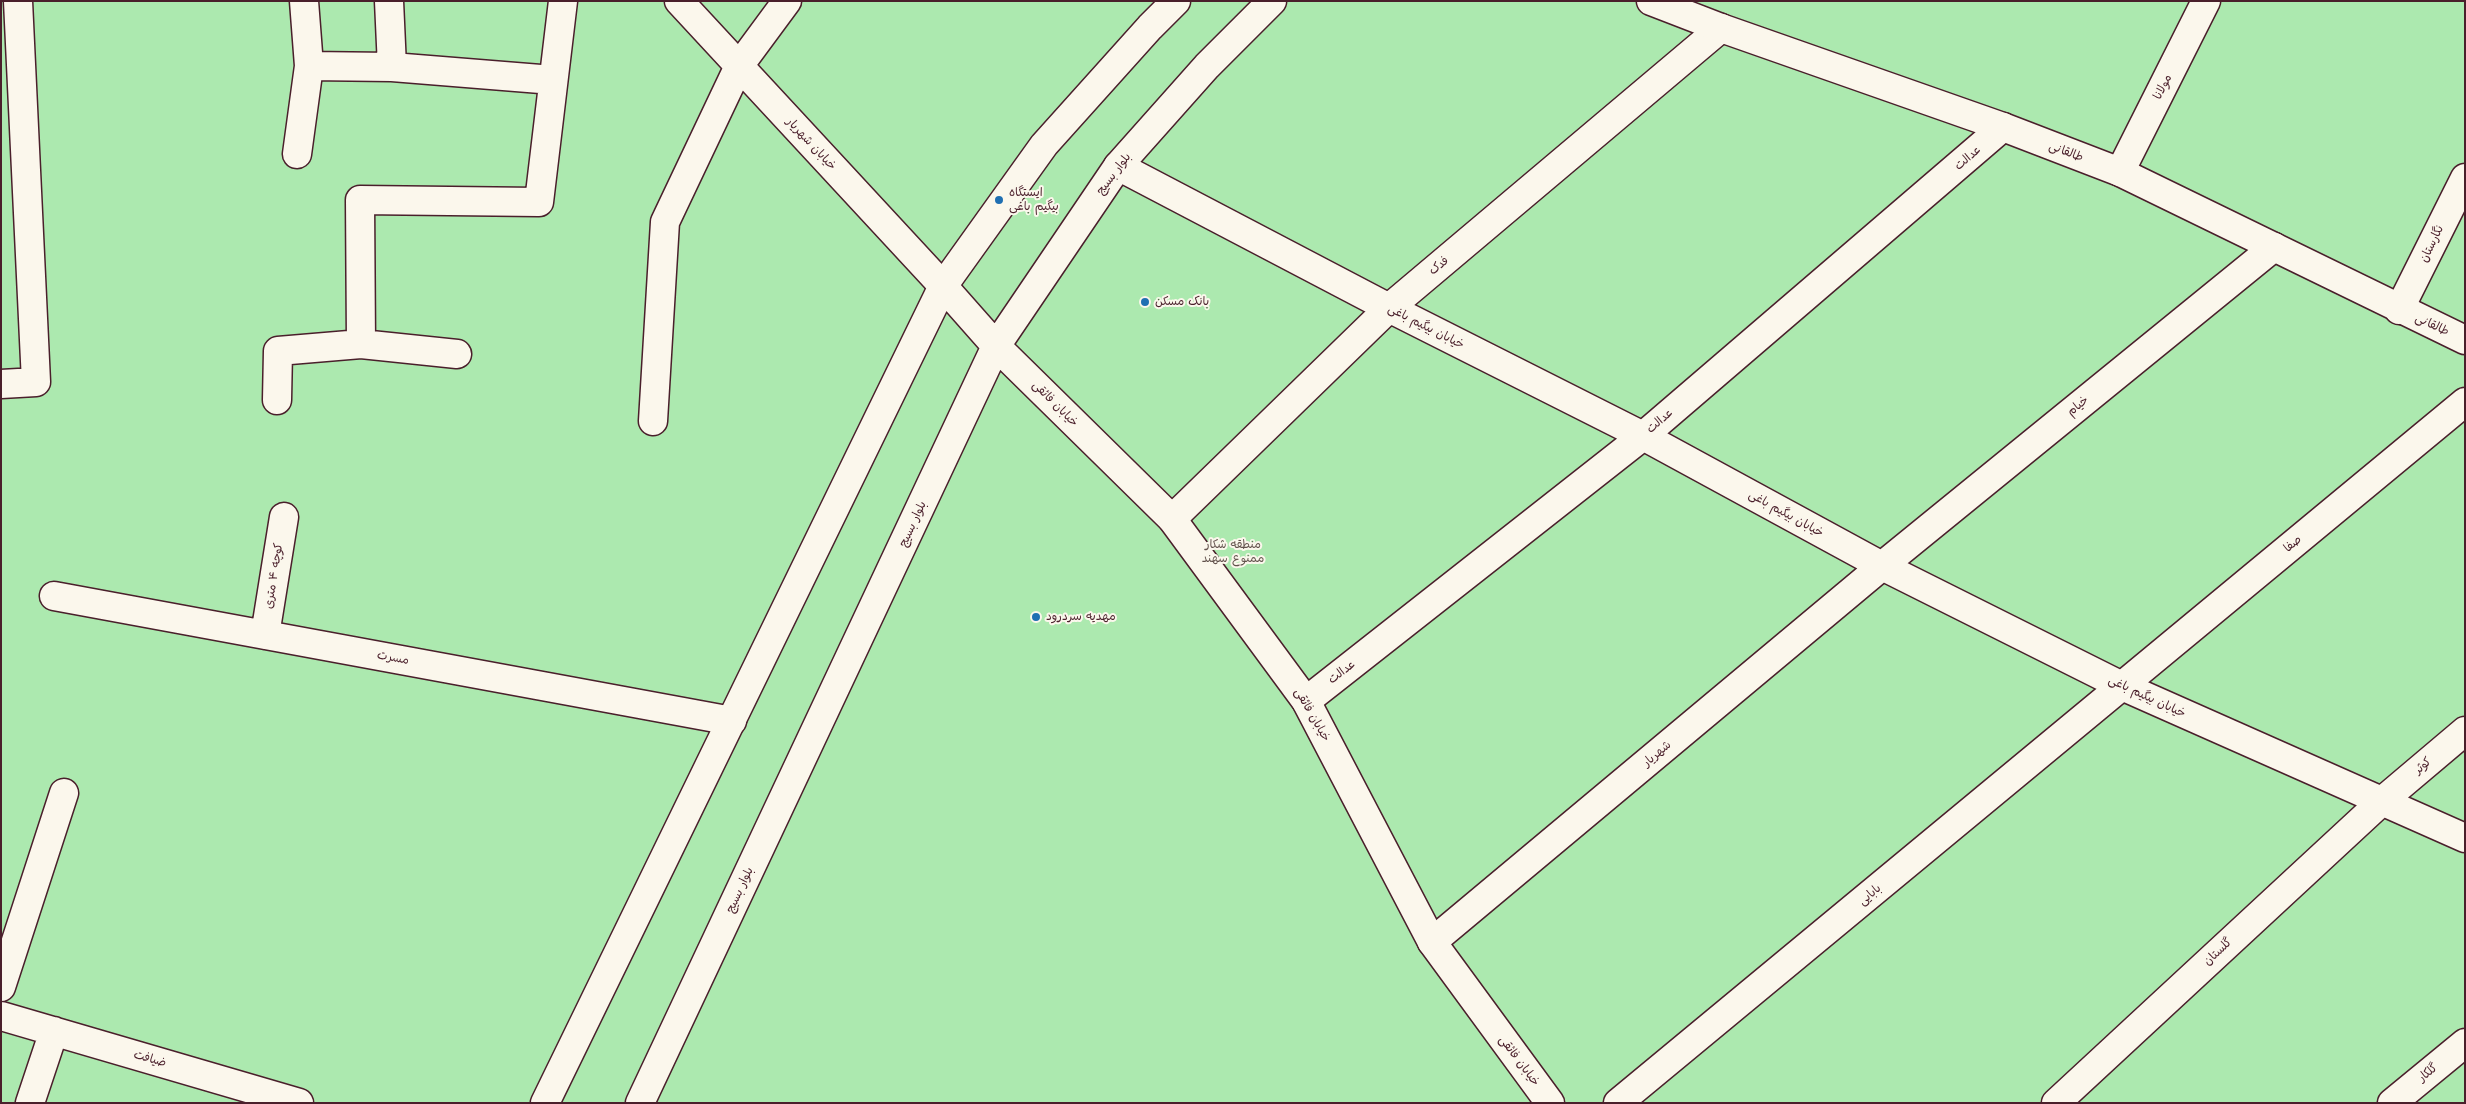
<!DOCTYPE html>
<html>
<head>
<meta charset="utf-8">
<style>
  body { margin:0 }
  #map { position:relative; width:2466px; height:1104px; overflow:hidden; background:#faebd8; font-family:"Shantell Sans",sans-serif }
  canvas { display:block }
  .frame { position:absolute; inset:0; border:2px solid #4a1f2b; pointer-events:none }
</style>
</head>
<body>
<div id="map">
<canvas width="2466" height="1104"></canvas>
<div class="frame"></div>
</div>
<script>
const g = document.querySelector('canvas').getContext('2d');
g.lineJoin = 'round';
function fill(path, color) { g.fillStyle = color; g.fill(path, 'evenodd'); }
const poly = rows => new Path2D(rows.map(r => 'M' + r).join(''));
function trace(path, color, width, dash) { g.strokeStyle = color; g.lineWidth = width; g.lineCap = dash ? 'butt' : 'round'; g.setLineDash(dash || []); g.stroke(path); }
function write(font, color, halo, rows, align = 'center') {
  g.font = font + ' "Shantell Sans","Playpen Sans Arabic",sans-serif'; g.lineWidth = 4; g.setLineDash([]); g.textBaseline = 'middle'; g.strokeStyle = halo; g.fillStyle = color; for (const [text, x, y, turn = 0] of rows) {
    g.save(); g.translate(x, y); g.rotate((+turn || 0) * Math.PI / 180); g.textAlign = isNaN(turn) ? turn : align; if (halo) g.strokeText(text, 0, 0); g.fillText(text, 0, 0); g.restore();
  }
}
fill(poly([
  [1,1,2465,1,2465,1103,1,1103]
]), '#ace9af');
const minor = poly([
  [304,1,309,66,392,67],
  [389,1,392,67,553,80],
  [679,1,943,286],
  [297,154,309,66],
  [1118,166,1389,308,1643,436,1882,566,2122,686,2465,838],
  [2120,172,2206,1],
  [2399,310,2465,178],
  [361,344,360,200,539,202,563,1],
  [1,384,36,382,18,1],
  [277,400,278,351,361,344,457,354],
  [653,421,665,222,739,66,787,1],
  [1172,519,1389,308,1721,28],
  [54,596,732,721],
  [265,635,284,517],
  [1306,701,1643,436,2003,127],
  [1432,942,1882,566,2274,247],
  [1,987,64,793],
  [1,1016,299,1103],
  [30,1103,54,1031],
  [1618,1103,2465,402],
  [2056,1103,2381,802,2465,731],
  [2392,1103,2465,1043]
]);
const major = poly([
  [1651,1,1721,28,2003,127,2120,172,2465,340],
  [943,286,996,346,1172,519,1306,701,1432,942,1550,1103],
  [545,1103,943,286,1044,145,1150,27,1176,1],
  [640,1103,996,346,1118,166,1207,66,1272,1]
]);
trace(minor, '#4a1f2b', 31);
trace(major, '#4a1f2b', 31);
trace(minor, '#fbf7ec', 28);
trace(major, '#fbf7ec', 28);
for (const [x, y, r, color] of [
  [999,200,5,"#1f6fb2"],
  [1145,302,5,"#1f6fb2"],
  [1036,617,5,"#1f6fb2"]
]) { const dot = new Path2D(); dot.arc(x, y, r, 0, 2 * Math.PI); g.fillStyle = color; g.fill(dot); trace(dot, '#fbf7ec', 2); }
write('12px', '#4a1f2b', '#fbf7ec', [
  ["مولانا",2163,87,-63],
  ["خیابان شهریار",811,144,47],
  ["طالقانی",2066,152,21],
  ["عدالت",1968,158,-41],
  ["بلوار بسیج",1114,174,-53],
  ["نگارستان",2432,244,-64],
  ["فدک",1439,266,-40],
  ["طالقانی",2432,325,25],
  ["خیابان بیگیم باغی",1426,327,27],
  ["خیابان فائقی",1055,404,45],
  ["خیام",2078,406,-39],
  ["عدالت",1660,421,-41],
  ["خیابان بیگیم باغی",1786,514,29],
  ["بلوار بسیج",913,524,-65],
  ["صفا",2293,544,-40],
  ["کوچه ۴ متری",274,576,-81],
  ["مسرت",393,658,10],
  ["عدالت",1342,672,-38],
  ["خیابان بیگیم باغی",2147,697,25],
  ["خیابان فائقی",1312,715,60],
  ["شهریار",1657,754,-40],
  ["کوثر",2423,766,-40],
  ["بلوار بسیج",740,890,-65],
  ["بابایی",1870,895,-40],
  ["گلستان",2218,952,-43],
  ["ضیافت",150,1059,16],
  ["خیابان فائقی",1519,1061,53],
  ["گلکار",2428,1073,-39]
]);
write('12px', '#4a1f2b', '#fbf7ec', [
  ["ایستگاه",1009,193],
  ["بیگیم باغی",1009,207],
  ["بانک مسکن",1155,302],
  ["مهدیه سردرود",1046,617]
], 'left');
write('12px', '#62524c', '#fbf7ec', [
  ["منطقه شکار",1233,545],
  ["ممنوع سهند",1233,559]
]);
</script>
</body>
</html>
